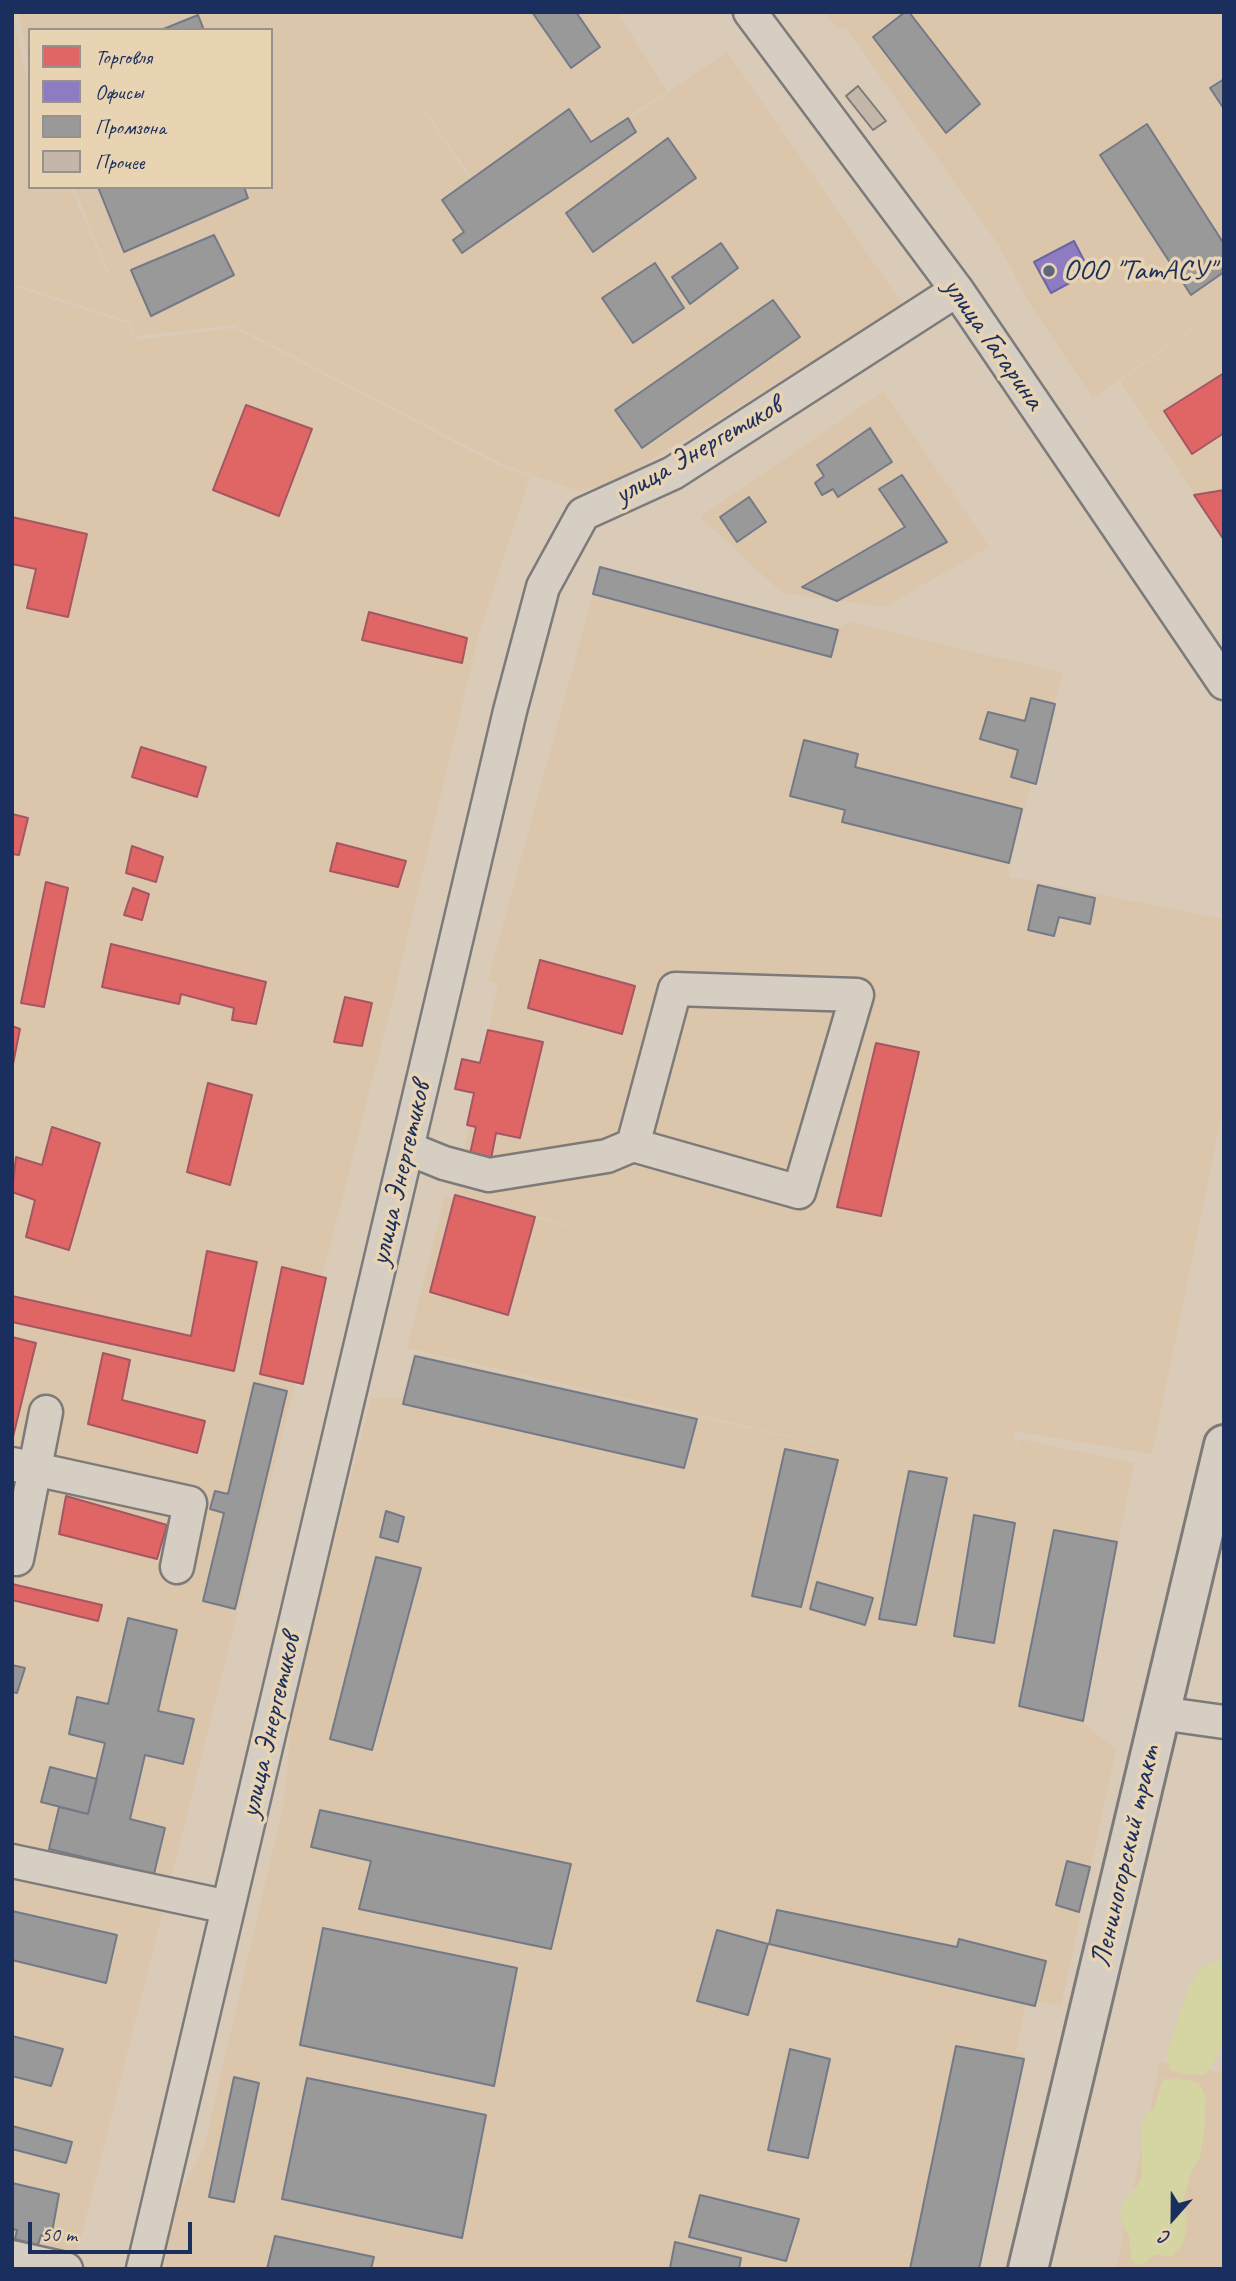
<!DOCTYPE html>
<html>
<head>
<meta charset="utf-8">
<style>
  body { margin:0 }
  #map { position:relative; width:1236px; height:2281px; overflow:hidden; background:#d9cbb8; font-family:Caveat,sans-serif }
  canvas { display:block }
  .frame { position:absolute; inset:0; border:14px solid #1b2f5e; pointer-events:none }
  .legend { position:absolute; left:28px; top:28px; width:245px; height:161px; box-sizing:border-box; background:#e8d4b2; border:2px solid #969290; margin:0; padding:9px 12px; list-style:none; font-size:21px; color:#1b2f5e }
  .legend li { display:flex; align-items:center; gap:14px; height:35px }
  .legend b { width:35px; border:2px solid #969290 }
  .north { position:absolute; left:1138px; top:2183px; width:70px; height:70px; -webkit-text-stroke:5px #e8d4b2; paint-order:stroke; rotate:201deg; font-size:19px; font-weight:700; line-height:28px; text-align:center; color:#1b2f5e }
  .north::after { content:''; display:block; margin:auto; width:24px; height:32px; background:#1b2f5e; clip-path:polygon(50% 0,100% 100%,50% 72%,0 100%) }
  .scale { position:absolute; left:28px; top:2222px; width:164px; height:32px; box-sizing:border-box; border:4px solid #1b2f5e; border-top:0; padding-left:9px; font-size:21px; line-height:24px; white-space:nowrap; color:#1b2f5e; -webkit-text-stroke:5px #e8d4b2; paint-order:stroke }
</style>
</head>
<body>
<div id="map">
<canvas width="1236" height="2281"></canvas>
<div class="frame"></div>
<ul class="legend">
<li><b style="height:19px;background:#e06666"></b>Торговля</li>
<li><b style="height:19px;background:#8e7cc3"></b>Офисы</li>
<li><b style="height:19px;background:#999"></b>Промзона</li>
<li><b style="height:19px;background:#c4b6a9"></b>Прочее</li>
</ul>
<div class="north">С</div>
<div class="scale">50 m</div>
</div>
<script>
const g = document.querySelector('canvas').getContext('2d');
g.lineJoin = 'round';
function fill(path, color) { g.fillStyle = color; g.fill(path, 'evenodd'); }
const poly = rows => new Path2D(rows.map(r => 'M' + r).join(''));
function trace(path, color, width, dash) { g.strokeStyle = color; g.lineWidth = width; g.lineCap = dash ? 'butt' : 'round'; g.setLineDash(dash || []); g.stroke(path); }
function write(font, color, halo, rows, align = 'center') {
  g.font = font + ' Caveat,sans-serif'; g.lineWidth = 7; g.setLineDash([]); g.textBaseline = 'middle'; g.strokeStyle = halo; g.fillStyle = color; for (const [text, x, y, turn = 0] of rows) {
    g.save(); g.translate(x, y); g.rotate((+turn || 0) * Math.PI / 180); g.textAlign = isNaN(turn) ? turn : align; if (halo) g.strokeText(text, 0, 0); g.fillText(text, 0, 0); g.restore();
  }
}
fill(poly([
  [12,12,30,93,30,187,70,187,126,316,74,187,271,187,271,30,30,30,30,72,19,12,617,12,667,91,591,141,569,109,472,178,400,74,491,212,452,240,461,253,637,133,629,119,727,52,904,306,628,474,607,485,578,491,502,464,235,326,306,272,234,325,135,336,129,321,12,283],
  [825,12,1224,12,1224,306,1093,398,1030,304,999,246,847,29,836,28],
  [12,286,128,324,136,340,235,328,500,466,530,476,478,638,392,1002,238,1609,185,1595,238,1611,73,2269,12,2269],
  [1224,307,1224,539,1120,381],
  [884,391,989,547,884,607,782,593,700,517],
  [600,568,837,629,849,622,1063,673,1008,864,1010,877,1224,919,1224,1104,1152,1454,1014,1431,1013,1438,1018,1439,1013,1466,1019,1439,1134,1463,1083,1722,1116,1750,1061,2006,1037,2001,1026,2004,1016,2051,1026,2054,973,2269,164,2269,176,2200,204,2147,284,1802,293,1704,371,1398,402,1398,414,1353,959,1475,407,1348,445,1196,617,1238,455,1195,498,983,488,980],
  [1160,2062,1224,2073,1224,2269,1116,2269]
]), '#dcc6ab');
fill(poly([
  [1218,1960,1224,1962,1224,2036,1220,2051,1206,2074,1189,2075,1171,2070,1166,2058,1188,1989,1201,1968],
  [1163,2079,1189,2080,1200,2084,1206,2098,1204,2135,1200,2157,1191,2173,1184,2197,1187,2227,1182,2245,1171,2257,1156,2254,1142,2265,1135,2263,1131,2257,1129,2237,1120,2216,1124,2200,1137,2186,1142,2174,1142,2123,1148,2111,1154,2109]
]), '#d4d5a2');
const shops = poly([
  [1224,373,1224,433,1192,454,1164,411,1224,373],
  [246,405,312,429,279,516,213,490,246,405],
  [1224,490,1224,540,1194,495,1224,490],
  [12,517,87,534,68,617,27,608,36,569,12,564,12,517],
  [369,612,467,638,462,663,362,640,369,612],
  [141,747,206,767,197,797,132,777,141,747],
  [12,814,28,818,19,855,12,854,12,814],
  [337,843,406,861,398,887,330,871,337,843],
  [132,846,163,857,156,882,126,873,132,846],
  [46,882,68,888,44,1007,21,1003,46,882],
  [133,888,149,894,142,920,124,915,133,888],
  [111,944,266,982,256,1024,232,1020,234,1008,181,994,179,1004,102,987,111,944],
  [540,960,635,986,622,1034,528,1008,540,960],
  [345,997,372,1003,362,1046,334,1042,345,997],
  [12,1026,20,1029,12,1069,12,1026],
  [488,1030,543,1042,520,1138,496,1133,491,1159,470,1154,476,1127,467,1125,474,1093,455,1089,462,1059,480,1063,488,1030],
  [876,1043,919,1052,881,1216,837,1207,876,1043],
  [208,1083,252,1095,230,1185,187,1172,208,1083],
  [52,1127,100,1143,69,1250,26,1237,35,1200,12,1192,16,1157,42,1165,52,1127],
  [455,1195,535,1217,508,1315,430,1292,455,1195],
  [207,1251,257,1262,234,1371,12,1322,12,1296,191,1336,207,1251],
  [282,1267,326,1278,303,1384,260,1374,282,1267],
  [12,1337,36,1343,12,1441,12,1337],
  [103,1353,130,1360,122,1400,205,1421,197,1453,88,1424,103,1353],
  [66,1496,167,1525,157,1559,59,1534,66,1496],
  [12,1584,102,1605,98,1621,12,1600,12,1584]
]);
fill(shops, '#e06666');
trace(shops, '#a55664', 2);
const offices = poly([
  [1074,241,1090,272,1051,293,1034,262,1074,241]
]);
fill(offices, '#8e7cc3');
trace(offices, '#6c65a5', 2);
const industry = poly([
  [532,12,576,12,600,47,571,68,532,12],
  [905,12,909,12,980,104,946,133,873,37,905,12],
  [198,15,204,30,161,30,198,15],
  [1224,79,1224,109,1210,88,1224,79],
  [569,109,591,142,628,118,636,132,462,253,453,240,464,232,442,200,569,109],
  [1147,124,1224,244,1224,272,1191,295,1100,155,1147,124],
  [668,138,696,178,593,252,566,213,668,138],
  [98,187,244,187,248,198,124,252,98,187],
  [214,235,234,275,151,316,131,270,214,235],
  [721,243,738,268,690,304,672,277,721,243],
  [655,263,684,308,633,343,602,298,655,263],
  [773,300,800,337,642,448,615,410,773,300],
  [870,428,892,462,838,497,833,489,822,495,815,483,824,476,817,465,870,428],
  [902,475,947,542,837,601,802,587,905,527,879,489,902,475],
  [749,497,766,522,737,542,720,517,749,497],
  [600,567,838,630,831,657,593,594,600,567],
  [1031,698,1055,704,1036,784,1011,777,1018,750,980,739,988,712,1025,721,1031,698],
  [804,740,858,754,855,767,1022,809,1009,863,842,822,845,810,790,796,804,740],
  [1038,885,1095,898,1090,924,1059,917,1054,936,1028,930,1038,885],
  [415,1356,697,1419,684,1468,403,1404,415,1356],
  [254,1383,287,1391,235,1609,203,1601,224,1513,210,1509,215,1491,228,1494,254,1383],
  [785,1449,838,1460,801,1607,752,1596,785,1449],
  [909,1471,947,1478,916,1625,879,1619,909,1471],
  [386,1511,404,1517,398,1542,380,1537,386,1511],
  [974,1515,1015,1523,994,1643,954,1636,974,1515],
  [1054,1530,1117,1542,1083,1721,1019,1706,1054,1530],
  [376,1557,421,1568,372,1750,330,1739,376,1557],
  [817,1582,873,1598,865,1625,810,1609,817,1582],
  [128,1618,177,1630,158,1711,194,1719,183,1764,145,1755,130,1819,165,1828,154,1874,49,1849,59,1807,88,1814,105,1743,69,1734,77,1697,108,1704,128,1618],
  [12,1665,25,1668,17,1693,12,1692,12,1665],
  [50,1767,97,1779,88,1814,41,1802,50,1767],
  [320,1810,571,1864,551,1949,359,1909,371,1861,311,1847,320,1810],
  [1067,1861,1090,1867,1079,1912,1056,1905,1067,1861],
  [777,1910,957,1947,959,1939,1046,1961,1035,2006,769,1944,777,1910],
  [12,1911,117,1935,106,1983,12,1960,12,1911],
  [323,1928,517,1968,494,2086,300,2045,323,1928],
  [717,1930,768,1944,748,2015,697,2001,717,1930],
  [12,2036,63,2049,51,2086,12,2076,12,2036],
  [956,2046,1024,2059,979,2269,910,2269,956,2046],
  [790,2049,830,2059,808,2158,768,2150,790,2049],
  [234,2077,259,2083,234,2202,209,2197,234,2077],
  [307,2078,486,2115,462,2238,282,2199,307,2078],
  [12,2126,72,2142,66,2163,12,2149,12,2126],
  [12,2183,59,2194,51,2238,41,2235,38,2245,15,2239,17,2230,12,2229,12,2183],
  [700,2195,799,2219,786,2261,689,2237,700,2195],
  [275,2236,374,2257,371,2269,267,2269,275,2236],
  [675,2242,741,2258,739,2269,670,2268,675,2242]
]);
fill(industry, '#999');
trace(industry, '#737987', 2);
const building = poly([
  [858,86,886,121,873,130,846,96,858,86]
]);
fill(building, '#c4b6a9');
trace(building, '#7d7a7a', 2);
const minor = poly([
  [750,12,957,290,1224,683],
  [407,1148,444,1163,489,1175,607,1156,633,1145,799,1192,857,995,675,989,633,1145],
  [12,1464,190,1503,177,1567],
  [17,1559,46,1412],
  [1160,1713,1224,1722],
  [12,1861,228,1907],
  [12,2257,66,2269],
  [143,2269,510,711,543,587,583,514,673,473,957,290]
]);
const major = poly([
  [1028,2269,1224,1445]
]);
trace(minor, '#7d7a7a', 37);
trace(major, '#7d7a7a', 44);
trace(minor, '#d6cec2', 32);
trace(major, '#d6cec2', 38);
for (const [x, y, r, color] of [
  [1049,271,7,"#5e667e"]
]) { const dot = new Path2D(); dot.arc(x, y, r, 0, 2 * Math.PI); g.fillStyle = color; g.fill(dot); trace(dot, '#e8d4b2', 2.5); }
write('30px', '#1b2f5e', '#e8d4b2', [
  ["ООО \"ТатАСУ\"",1063,271]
], 'left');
write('30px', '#1b2f5e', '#e8d4b2', [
  ["улица Гагарина",993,344,55],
  ["улица Энергетиков",698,451,-30],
  ["улица Энергетиков",401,1174,-77],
  ["улица Энергетиков",271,1726,-77],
  ["Лениногорский тракт",1126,1857,-77]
]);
</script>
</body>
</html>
